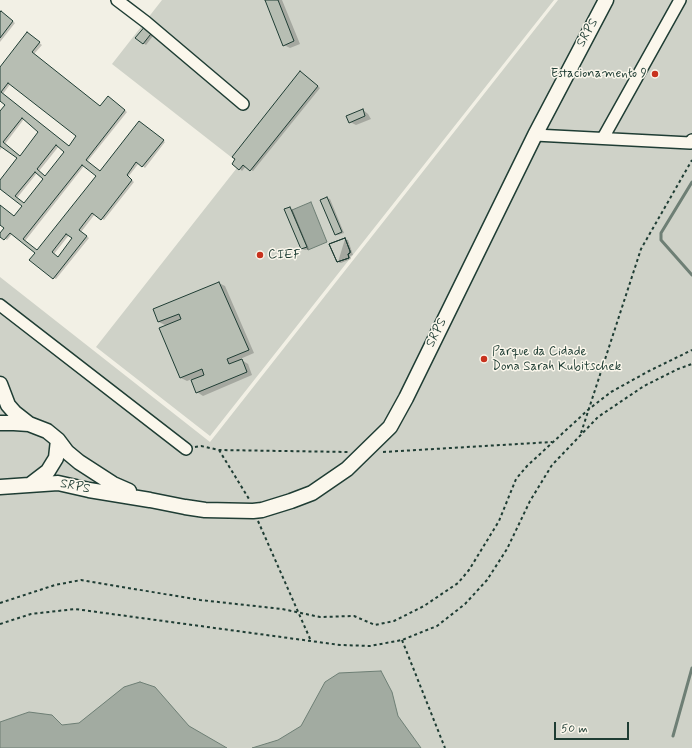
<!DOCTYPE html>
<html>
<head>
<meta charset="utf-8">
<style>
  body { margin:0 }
  #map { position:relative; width:692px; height:748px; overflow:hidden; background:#f2f0e5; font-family:Mynerve,sans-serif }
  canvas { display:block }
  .scale { position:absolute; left:554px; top:722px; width:75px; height:18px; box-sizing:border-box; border:2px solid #1f3d34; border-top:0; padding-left:5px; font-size:12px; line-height:14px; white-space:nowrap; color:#1f3d34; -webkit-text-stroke:3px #fbf7ec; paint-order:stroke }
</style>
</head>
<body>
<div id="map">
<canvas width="692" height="748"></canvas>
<div class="scale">50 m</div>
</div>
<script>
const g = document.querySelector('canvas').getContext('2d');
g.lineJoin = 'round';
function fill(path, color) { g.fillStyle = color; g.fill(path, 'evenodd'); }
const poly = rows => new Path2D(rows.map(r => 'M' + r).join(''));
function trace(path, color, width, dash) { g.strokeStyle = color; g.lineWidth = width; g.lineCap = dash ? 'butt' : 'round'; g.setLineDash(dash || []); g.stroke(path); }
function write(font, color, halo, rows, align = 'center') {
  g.font = font + ' Mynerve,sans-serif'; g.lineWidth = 3; g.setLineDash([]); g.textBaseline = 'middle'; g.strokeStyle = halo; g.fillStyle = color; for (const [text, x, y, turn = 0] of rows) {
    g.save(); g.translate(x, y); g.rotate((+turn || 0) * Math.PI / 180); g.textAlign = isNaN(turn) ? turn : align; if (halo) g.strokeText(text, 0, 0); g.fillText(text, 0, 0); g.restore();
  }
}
fill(poly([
  [162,0,554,0,210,436,96,347,240,164,112,64],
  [558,0,692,0,692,748,0,748,0,277,210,442]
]), '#cfd2c8');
const water = poly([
  [311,202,327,242,308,250,292,210,311,202],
  [381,671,392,692,398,716,421,748,252,748,278,740,301,726,325,682,339,673,381,671],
  [140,682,155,687,189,726,227,748,0,748,0,722,29,712,52,715,62,725,79,723,124,687,140,682]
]);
fill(water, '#a2aba1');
trace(water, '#6e7f75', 1);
fill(poly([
  [266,0,282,0,300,44,290,48,284,45],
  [0,14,3,14,15,23,0,42],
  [147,25,156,32,146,45,143,43],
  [30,35,42,45,34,54,101,107,111,99,127,112,87,162,100,172,142,124,165,142,145,168,139,163,128,177,134,182,104,220,95,214,81,232,89,238,56,279,54,278,36,253,12,234,7,240,0,235,5,228,0,224,0,205,14,217,23,206,0,187,0,182,19,158,3,146,0,150,0,112,6,105,0,100,0,69],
  [11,83,77,137,69,146,3,94],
  [24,119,40,131,20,157,5,144],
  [59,146,66,152,46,177,39,171],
  [84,166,97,176,38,251,25,241],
  [37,173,44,178,24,204,17,198],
  [69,235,73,238,58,258,54,254],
  [303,74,320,88,253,171,246,166,242,171,240,169,233,164],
  [363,110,368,114,371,119,356,125,350,122],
  [327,198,330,199,344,233,338,235,336,234],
  [290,208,292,209,309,249,305,250,302,249,286,209],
  [345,239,348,240,353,255,350,256,351,259,341,263,338,262],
  [219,283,225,286,254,353,240,359,248,364,252,375,203,396,197,392,192,379,187,381,181,378,167,326,159,322,154,310]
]), '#0003');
trace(poly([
  [692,182,661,233,661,240,692,275],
  [673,736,692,668]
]), '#6e7f75', 3);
const building = poly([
  [265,0,278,0,294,41,283,46,265,0],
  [1,11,13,21,0,38,0,12,1,11],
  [147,24,154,30,143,44,135,38,147,24],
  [27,32,40,42,32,52,100,106,108,96,125,110,86,160,100,171,139,121,164,140,142,167,136,162,127,175,132,180,101,220,92,213,79,230,87,236,53,279,29,260,35,253,10,233,4,240,0,237,0,233,4,228,0,225,0,205,14,216,22,206,0,189,0,180,17,158,0,146,0,111,5,105,0,101,0,67,27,32],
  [8,83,76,136,69,146,1,92,8,83],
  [22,118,38,132,20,156,3,142,22,118],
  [56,145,64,152,45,176,37,169,56,145],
  [82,165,96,176,37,250,23,239,82,165],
  [35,172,43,179,24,203,15,196,35,172],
  [66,234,72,238,58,257,52,252,66,234],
  [300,71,318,86,250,171,243,165,239,170,232,164,235,159,232,157,300,71],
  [363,109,365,116,349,123,346,116,363,109],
  [327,197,342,232,335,235,320,200,327,197],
  [290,207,307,247,301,249,284,209,290,207],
  [345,238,350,251,350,253,348,254,349,258,337,262,329,244,345,238],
  [345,238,350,251,350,253,348,254,349,258,337,262,329,244,345,238],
  [219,282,249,350,227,359,229,364,242,359,247,372,196,393,191,380,204,375,202,369,180,378,159,328,181,319,179,314,158,322,153,309,219,282]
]);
fill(building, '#b7beb3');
trace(building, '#1f3d34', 1);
const minor = poly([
  [117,0,146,22,243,104],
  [535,135,690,143,692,140],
  [603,138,680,0],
  [0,305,186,449]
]);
const major = poly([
  [0,384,8,405,15,413,29,424],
  [0,423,14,423,29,424,47,431,58,440,67,452,79,462,113,484,129,491],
  [31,484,48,471,56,458,58,440],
  [0,487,58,483,89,490,150,500,185,507,205,510,253,511,262,510,291,501,312,493,347,469,390,427,406,398,535,135,606,0]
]);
trace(minor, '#1f3d34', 14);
trace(major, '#1f3d34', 17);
trace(poly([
  [581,433,641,249,692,160],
  [195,447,201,446,219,450,348,452],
  [219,450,249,499],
  [383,452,552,442],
  [258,521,311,641],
  [0,603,55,585,81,580,200,600,282,609,320,617,354,616,375,625,394,621,424,606,458,583,469,570,499,521,516,479,527,466,589,409,611,392,649,371,692,350],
  [0,624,31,614,75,609,340,645,370,646,402,640,437,626,465,604,487,580,507,549,530,501,552,465,598,417,644,386,678,369,692,364],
  [402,640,445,748]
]), '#1f3d34', 2, [3, 3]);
trace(minor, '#fbf7ec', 11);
trace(major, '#fbf7ec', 14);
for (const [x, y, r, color] of [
  [655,74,4,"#c8321e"],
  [260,255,4,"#c8321e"],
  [484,359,4,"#c8321e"]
]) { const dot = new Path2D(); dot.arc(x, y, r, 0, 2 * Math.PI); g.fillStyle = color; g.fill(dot); trace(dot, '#fbf7ec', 1.5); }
write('13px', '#1f3d34', '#fbf7ec', [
  ["SRPS",588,33,-61],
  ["SRPS",437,333,-64],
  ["SRPS",75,487,11]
]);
write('13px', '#1f3d34', '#fbf7ec', [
  ["Estacionamento 9",647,74,"right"],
  ["CIEF",268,255],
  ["Parque da Cidade",492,352],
  ["Dona Sarah Kubitschek",492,367]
], 'left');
</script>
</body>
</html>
